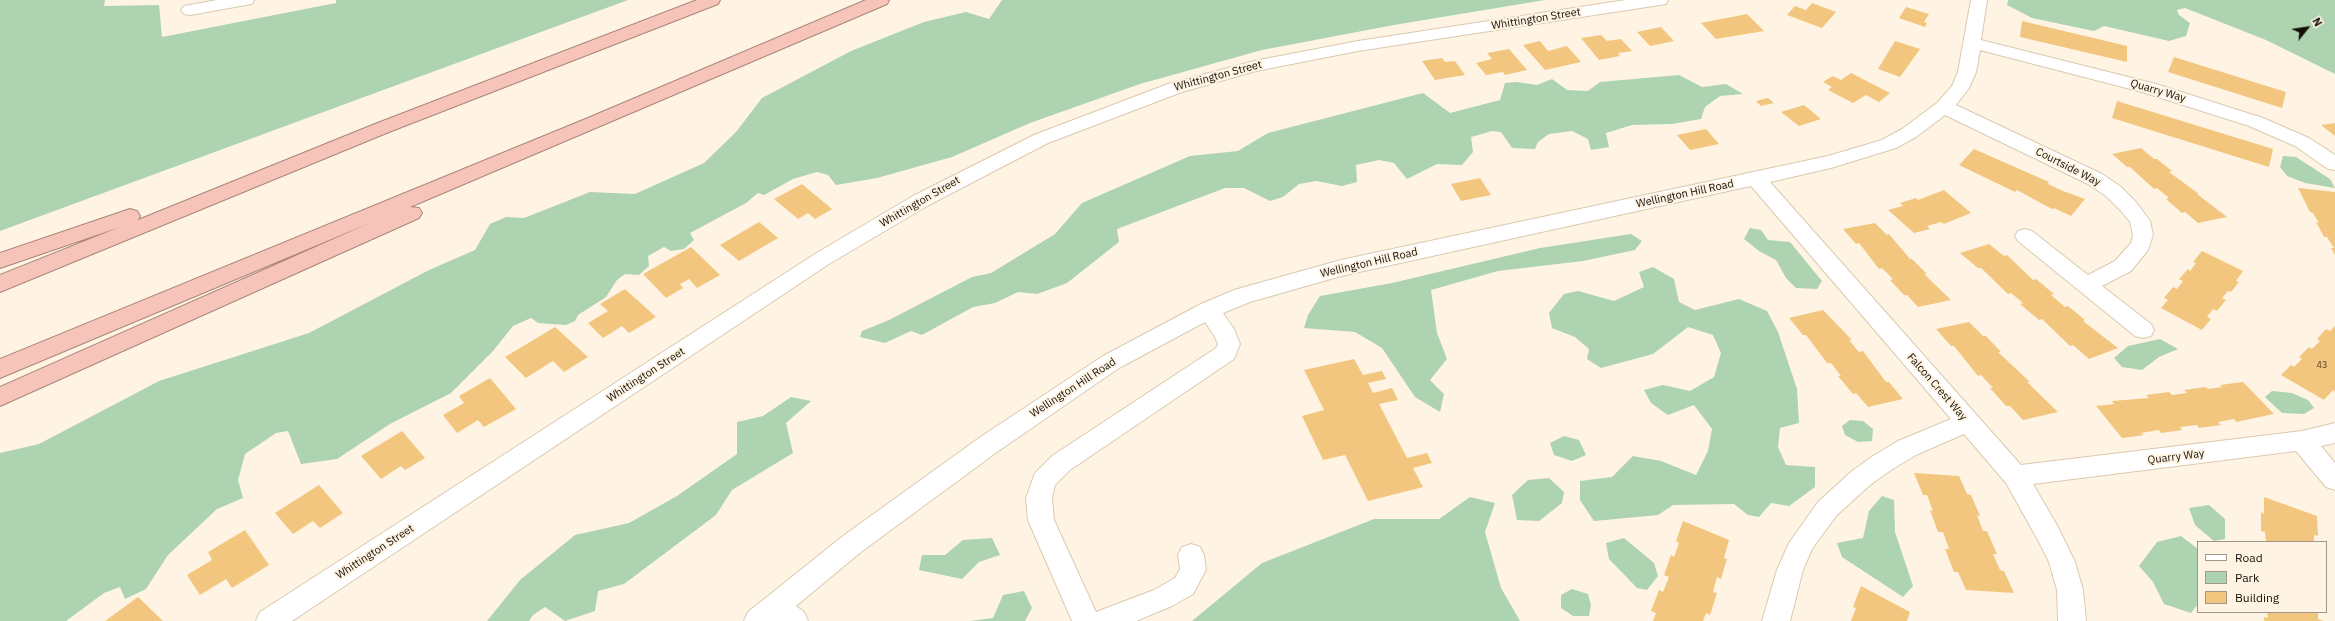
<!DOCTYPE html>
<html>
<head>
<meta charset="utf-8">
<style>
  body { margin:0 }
  #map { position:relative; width:2335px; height:621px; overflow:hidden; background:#fff4e4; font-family:"IBM Plex Sans",sans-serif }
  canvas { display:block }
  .legend { position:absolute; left:2197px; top:541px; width:130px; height:72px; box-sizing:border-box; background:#fff4e4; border:1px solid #a1988b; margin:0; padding:5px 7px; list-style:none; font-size:12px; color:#150f06 }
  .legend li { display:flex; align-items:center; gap:8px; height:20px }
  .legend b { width:20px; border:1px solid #a1988b }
  .north { position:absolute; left:2287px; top:8px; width:40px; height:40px; -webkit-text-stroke:3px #fff4e4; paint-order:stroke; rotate:60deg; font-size:11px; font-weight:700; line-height:16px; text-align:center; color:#150f06 }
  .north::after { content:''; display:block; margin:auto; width:14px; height:18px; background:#150f06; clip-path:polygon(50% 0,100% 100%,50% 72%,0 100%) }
</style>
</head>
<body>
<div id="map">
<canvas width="2335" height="621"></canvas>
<ul class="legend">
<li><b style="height:5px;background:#fff"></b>Road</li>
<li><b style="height:11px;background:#add3b0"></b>Park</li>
<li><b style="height:11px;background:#f2c67e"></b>Building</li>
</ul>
<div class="north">N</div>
</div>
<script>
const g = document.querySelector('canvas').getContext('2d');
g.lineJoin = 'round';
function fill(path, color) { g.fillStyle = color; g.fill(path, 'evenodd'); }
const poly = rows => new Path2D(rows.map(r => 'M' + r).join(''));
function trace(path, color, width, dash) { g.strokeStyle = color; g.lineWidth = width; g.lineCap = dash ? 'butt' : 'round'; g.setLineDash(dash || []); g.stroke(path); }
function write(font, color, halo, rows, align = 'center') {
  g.font = font + ' "IBM Plex Sans",sans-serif'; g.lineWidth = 4; g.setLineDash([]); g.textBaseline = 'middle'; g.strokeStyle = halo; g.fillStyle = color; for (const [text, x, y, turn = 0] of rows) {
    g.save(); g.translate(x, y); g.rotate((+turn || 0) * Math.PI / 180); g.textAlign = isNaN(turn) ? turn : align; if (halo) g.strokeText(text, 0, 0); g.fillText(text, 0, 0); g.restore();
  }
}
fill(poly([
  [0,0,105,0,104,6,159,5,162,37,336,3,336,0,628,0,0,231],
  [1002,0,1545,0,1394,25,1262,50,1140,84,1030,123,952,157,877,178,836,185,828,175,817,172,793,179,764,195,758,193,746,203,690,233,694,240,684,249,671,251,664,247,648,256,649,266,639,275,625,274,617,280,606,297,578,315,575,321,566,325,538,323,531,318,513,326,493,351,451,393,390,424,337,459,301,464,288,431,276,433,245,454,238,480,243,498,217,509,168,555,146,589,125,599,120,587,104,593,66,621,0,621,0,453,39,444,159,381,309,333,429,270,475,250,490,224,506,217,524,218,590,192,635,194,704,163,736,132,762,98,851,51,924,22,966,12,989,19],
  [2008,0,2335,0,2335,74,2266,40,2185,8,2177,10,2179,15,2190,23,2186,36,2169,41,2104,26,2094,31,2032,18,2007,5],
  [1679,75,1702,87,1726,84,1743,94,1720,96,1705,107,1701,119,1672,124,1632,125,1606,133,1609,147,1591,150,1588,139,1572,131,1549,134,1538,142,1535,149,1512,148,1501,132,1492,131,1471,137,1473,152,1462,165,1437,164,1407,179,1394,163,1379,160,1356,165,1357,182,1342,186,1316,181,1299,184,1283,197,1270,201,1244,188,1225,188,1117,229,1119,242,1067,283,1037,294,1018,292,995,303,973,307,922,335,911,331,885,343,860,337,862,331,889,320,972,277,991,273,1055,234,1082,203,1190,156,1238,151,1268,133,1423,93,1450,113,1500,100,1505,83,1517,82,1537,85,1552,79,1567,90,1588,91,1600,82],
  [2283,156,2296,157,2330,179,2335,188,2305,183,2287,176,2280,167],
  [1750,228,1761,230,1768,240,1790,242,1822,281,1817,289,1796,288,1786,278,1776,260,1759,251,1744,239],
  [1631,234,1642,241,1635,250,1583,261,1498,271,1431,290,1437,333,1447,359,1430,380,1444,394,1440,412,1415,397,1382,348,1355,332,1304,328,1308,315,1320,296,1392,283,1540,248],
  [1653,267,1674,279,1679,302,1695,310,1739,299,1767,311,1778,332,1797,389,1799,423,1780,428,1778,447,1786,465,1815,467,1815,487,1789,506,1771,503,1759,517,1748,515,1734,504,1673,505,1658,515,1594,521,1580,500,1580,481,1612,477,1633,456,1661,461,1696,475,1708,451,1712,429,1694,405,1668,415,1651,403,1644,390,1663,385,1690,391,1714,377,1721,353,1713,335,1688,327,1653,354,1601,368,1587,359,1589,349,1575,337,1552,328,1549,313,1564,294,1578,291,1614,301,1644,287,1639,272],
  [2160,339,2178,349,2159,357,2142,370,2122,367,2114,358,2128,346],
  [2272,391,2292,393,2308,400,2314,408,2304,414,2282,413,2265,397],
  [791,397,811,401,786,423,793,453,732,490,716,515,624,584,598,591,595,611,565,621,545,607,533,615,529,621,487,621,520,580,575,535,629,523,677,496,737,454,737,422,763,416],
  [1850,420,1863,421,1873,429,1872,441,1858,442,1845,435,1842,426],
  [1564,436,1579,440,1586,455,1572,461,1554,455,1550,443],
  [1549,478,1564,492,1562,503,1539,521,1517,520,1512,495,1528,480],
  [1882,496,1894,500,1895,532,1913,586,1903,597,1842,557,1837,543,1863,538,1869,511],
  [1470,497,1495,503,1485,532,1501,588,1520,621,1192,621,1262,563,1374,519,1439,519],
  [2209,505,2225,519,2225,539,2214,541,2195,525,2189,508],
  [2181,536,2198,549,2198,604,2191,613,2164,604,2153,582,2139,566,2157,542],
  [992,538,1000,555,979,562,962,579,919,570,922,555,945,555,963,540],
  [1624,538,1654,563,1658,576,1647,590,1637,588,1609,559,1606,543],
  [1572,589,1588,594,1591,605,1589,616,1573,616,1561,608,1561,595],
  [1024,591,1032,608,1025,621,970,621,993,618,1003,595]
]), '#add3b0');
fill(poly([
  [1812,3,1836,12,1822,28,1787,15,1795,6,1806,10],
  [1906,7,1929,14,1924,22,1927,23,1925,27,1899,18],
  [1747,14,1764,31,1716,39,1701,23],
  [2022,21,2127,46,2127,62,2020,37],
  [1661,27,1674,41,1650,46,1637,32],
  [1601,35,1607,41,1621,39,1632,51,1618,53,1620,56,1599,60,1581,38],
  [1540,41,1548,51,1567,46,1581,62,1545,70,1523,45],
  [1895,41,1920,49,1900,77,1878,69],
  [1509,49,1527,70,1505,75,1503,72,1486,75,1476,63,1492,59,1487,53],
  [2174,57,2286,92,2282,108,2168,72],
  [1442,58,1445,62,1455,61,1465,75,1435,80,1422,61],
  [1851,73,1890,93,1879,102,1866,95,1853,103,1828,90,1832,87,1823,82,1833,76,1841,80],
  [1768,98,1774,103,1761,106,1756,101],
  [2117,101,2273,149,2269,167,2112,118],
  [1804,105,1821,119,1799,126,1781,112],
  [2335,123,2335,136,2321,125],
  [1706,129,1719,144,1690,150,1677,135],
  [2141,148,2154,159,2157,159,2172,171,2169,172,2199,194,2197,194,2227,217,2198,223,2185,212,2182,213,2166,199,2169,198,2157,188,2154,189,2130,167,2127,167,2112,154],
  [1974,149,2049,182,2048,184,2063,191,2085,199,2071,216,2054,208,2052,209,2017,190,2015,192,1959,165],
  [1480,178,1491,195,1461,201,1451,184],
  [802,184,832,209,815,219,808,213,798,219,774,199],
  [2298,188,2335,192,2335,255,2331,248,2334,248,2327,237,2324,237,2316,222,2319,223,2313,213,2310,212],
  [1944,190,1971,213,1944,224,1941,222,1927,226,1930,229,1914,233,1888,210,1903,206,1900,203,1916,198,1918,200],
  [759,222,778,238,739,261,720,245],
  [1875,223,1887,235,1889,234,1910,259,1912,259,1927,274,1924,274,1951,300,1918,307,1907,295,1904,295,1890,280,1893,279,1882,268,1879,269,1859,243,1856,244,1843,229],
  [1989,244,2004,256,2007,255,2033,280,2036,279,2054,294,2051,295,2065,307,2068,306,2085,320,2083,321,2118,348,2089,359,2073,345,2070,346,2042,319,2039,320,2020,304,2023,303,2011,293,2008,294,1981,268,1978,268,1960,253],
  [691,247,720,275,697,288,689,279,680,284,683,288,666,298,643,274],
  [2202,251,2243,271,2236,281,2239,282,2231,292,2228,291,2222,298,2226,300,2217,311,2213,309,2207,317,2211,319,2202,330,2161,308,2168,300,2164,298,2173,287,2177,289,2183,281,2179,279,2188,269,2190,271,2196,263,2193,262],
  [625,289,656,317,629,333,622,326,603,338,588,323,608,311,600,304],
  [1823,310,1852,340,1849,340,1859,352,1863,351,1886,382,1889,382,1903,399,1868,407,1856,393,1853,394,1838,376,1841,376,1831,363,1827,363,1806,335,1803,335,1789,318],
  [1969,322,1983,336,1986,336,2001,352,1998,352,2030,382,2027,382,2058,412,2023,420,2010,406,2006,406,1990,388,1993,388,1981,375,1978,376,1954,346,1951,346,1936,329],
  [2335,326,2335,392,2333,390,2324,400,2281,375,2291,365,2294,367,2302,359,2299,357,2309,347,2312,349,2320,341,2317,339,2326,329,2330,331],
  [555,327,588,357,564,372,553,361,526,378,505,357],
  [1354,359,1363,375,1382,371,1386,379,1368,383,1373,393,1392,388,1398,400,1379,404,1407,458,1427,453,1432,463,1413,468,1423,487,1368,501,1345,455,1323,460,1302,416,1324,410,1304,370],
  [490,378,516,409,484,427,478,420,457,433,443,415,464,403,459,396],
  [2243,382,2274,414,2236,422,2234,419,2218,422,2221,425,2199,428,2197,425,2180,427,2182,430,2161,433,2159,430,2141,433,2144,435,2122,438,2096,406,2114,404,2112,401,2149,398,2146,395,2169,392,2172,395,2187,393,2184,390,2205,387,2208,389,2222,387,2220,385],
  [402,431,425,458,405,470,401,466,381,479,361,456],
  [1914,473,1959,476,1967,494,1971,495,1980,516,1977,515,1983,531,1987,531,1997,554,1993,554,2000,570,2004,571,2014,593,1966,590,1958,572,1954,572,1945,549,1949,549,1943,532,1938,532,1930,510,1933,511,1927,495,1923,495],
  [319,485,343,513,320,528,313,521,293,534,275,513],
  [2264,497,2317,516,2318,536,2314,535,2314,542,2266,542,2265,532,2261,531,2261,512,2264,514],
  [1683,521,1729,540,1724,558,1727,559,1721,579,1717,577,1713,592,1717,593,1710,615,1706,613,1703,621,1653,621,1656,613,1651,611,1659,590,1663,592,1669,577,1664,575,1671,555,1674,557,1679,543,1676,541],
  [245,530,269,565,232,588,226,579,200,595,187,575,212,560,208,552],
  [1861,586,1910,612,1907,621,1851,621,1856,608,1853,607],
  [138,597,163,621,105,621],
  [2267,612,2318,612,2318,619,2324,621,2264,621,2264,617,2268,618]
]), '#f2c67e');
const minor = poly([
  [217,0,254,0,252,4,246,5,190,15,184,14,181,10,184,6,217,0],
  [1626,0,1668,0,1666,4,1660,5,1358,51,1256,71,1182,92,1048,143,927,206,829,264,292,621,256,621,260,612,815,254,913,196,1034,135,1168,84,1254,61,1358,41,1626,0],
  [1971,0,1987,0,1981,40,2156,84,2263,118,2309,138,2335,155,2335,170,2328,169,2295,146,2249,126,2142,92,1980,50,1976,72,1969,88,1956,105,2102,174,2120,186,2136,202,2150,221,2153,235,2148,250,2131,271,2102,286,2151,324,2154,330,2151,336,2143,338,2135,336,2018,241,2015,236,2018,231,2025,229,2032,231,2088,275,2115,261,2131,243,2133,235,2130,222,2122,212,2106,196,2088,184,1945,115,1916,137,1896,148,1831,168,1770,182,2021,465,2302,431,2335,423,2335,443,2321,446,2335,463,2335,490,2326,487,2296,451,2033,484,2058,527,2075,562,2083,590,2086,621,2058,621,2057,590,2049,562,2039,542,2006,483,1964,434,1916,455,1891,470,1870,485,1836,516,1812,549,1803,570,1790,621,1762,621,1777,570,1789,543,1818,502,1852,471,1873,456,1898,441,1951,419,1751,186,1341,276,1250,302,1223,313,1234,329,1240,344,1234,359,1070,470,1055,485,1052,498,1054,520,1096,612,1154,590,1175,578,1180,569,1178,555,1182,547,1191,544,1200,547,1204,555,1206,570,1193,594,1172,606,1136,621,1072,621,1028,520,1026,498,1035,473,1052,456,1216,348,1218,344,1215,337,1205,322,1119,368,997,452,861,552,796,606,804,612,808,621,744,621,748,612,843,536,979,438,1103,356,1201,304,1234,290,1341,260,1828,156,1882,140,1902,129,1937,103,1952,86,1958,72,1971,0]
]);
const highway = poly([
  [697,0,720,0,718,4,389,132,0,292,0,275,120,227,0,268,0,253,130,209,137,211,140,216,138,220,375,124,697,0],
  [866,0,889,0,887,4,410,207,419,208,422,213,419,218,0,406,0,387,372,222,0,378,0,359,588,118,866,0]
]);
trace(minor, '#dbc9af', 2);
trace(highway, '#a8857a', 2);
fill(minor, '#fff');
fill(highway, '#f7c4b9');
write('9px', '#4c3d24', null, [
  ["43",2322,365]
]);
write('11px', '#150f06', '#fff4e4', [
  ["Whittington Street",1536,19,-9],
  ["Whittington Street",1218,76,-15],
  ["Quarry Way",2158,91,16],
  ["Courtside Way",2068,167,27],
  ["Wellington Hill Road",1685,194,-12],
  ["Whittington Street",920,202,-30],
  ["Wellington Hill Road",1369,263,-13],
  ["Whittington Street",646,375,-33],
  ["Falcon Crest Way",1937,387,49],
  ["Wellington Hill Road",1073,388,-33],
  ["Quarry Way",2176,457,-7],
  ["Whittington Street",375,552,-33]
]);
</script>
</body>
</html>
